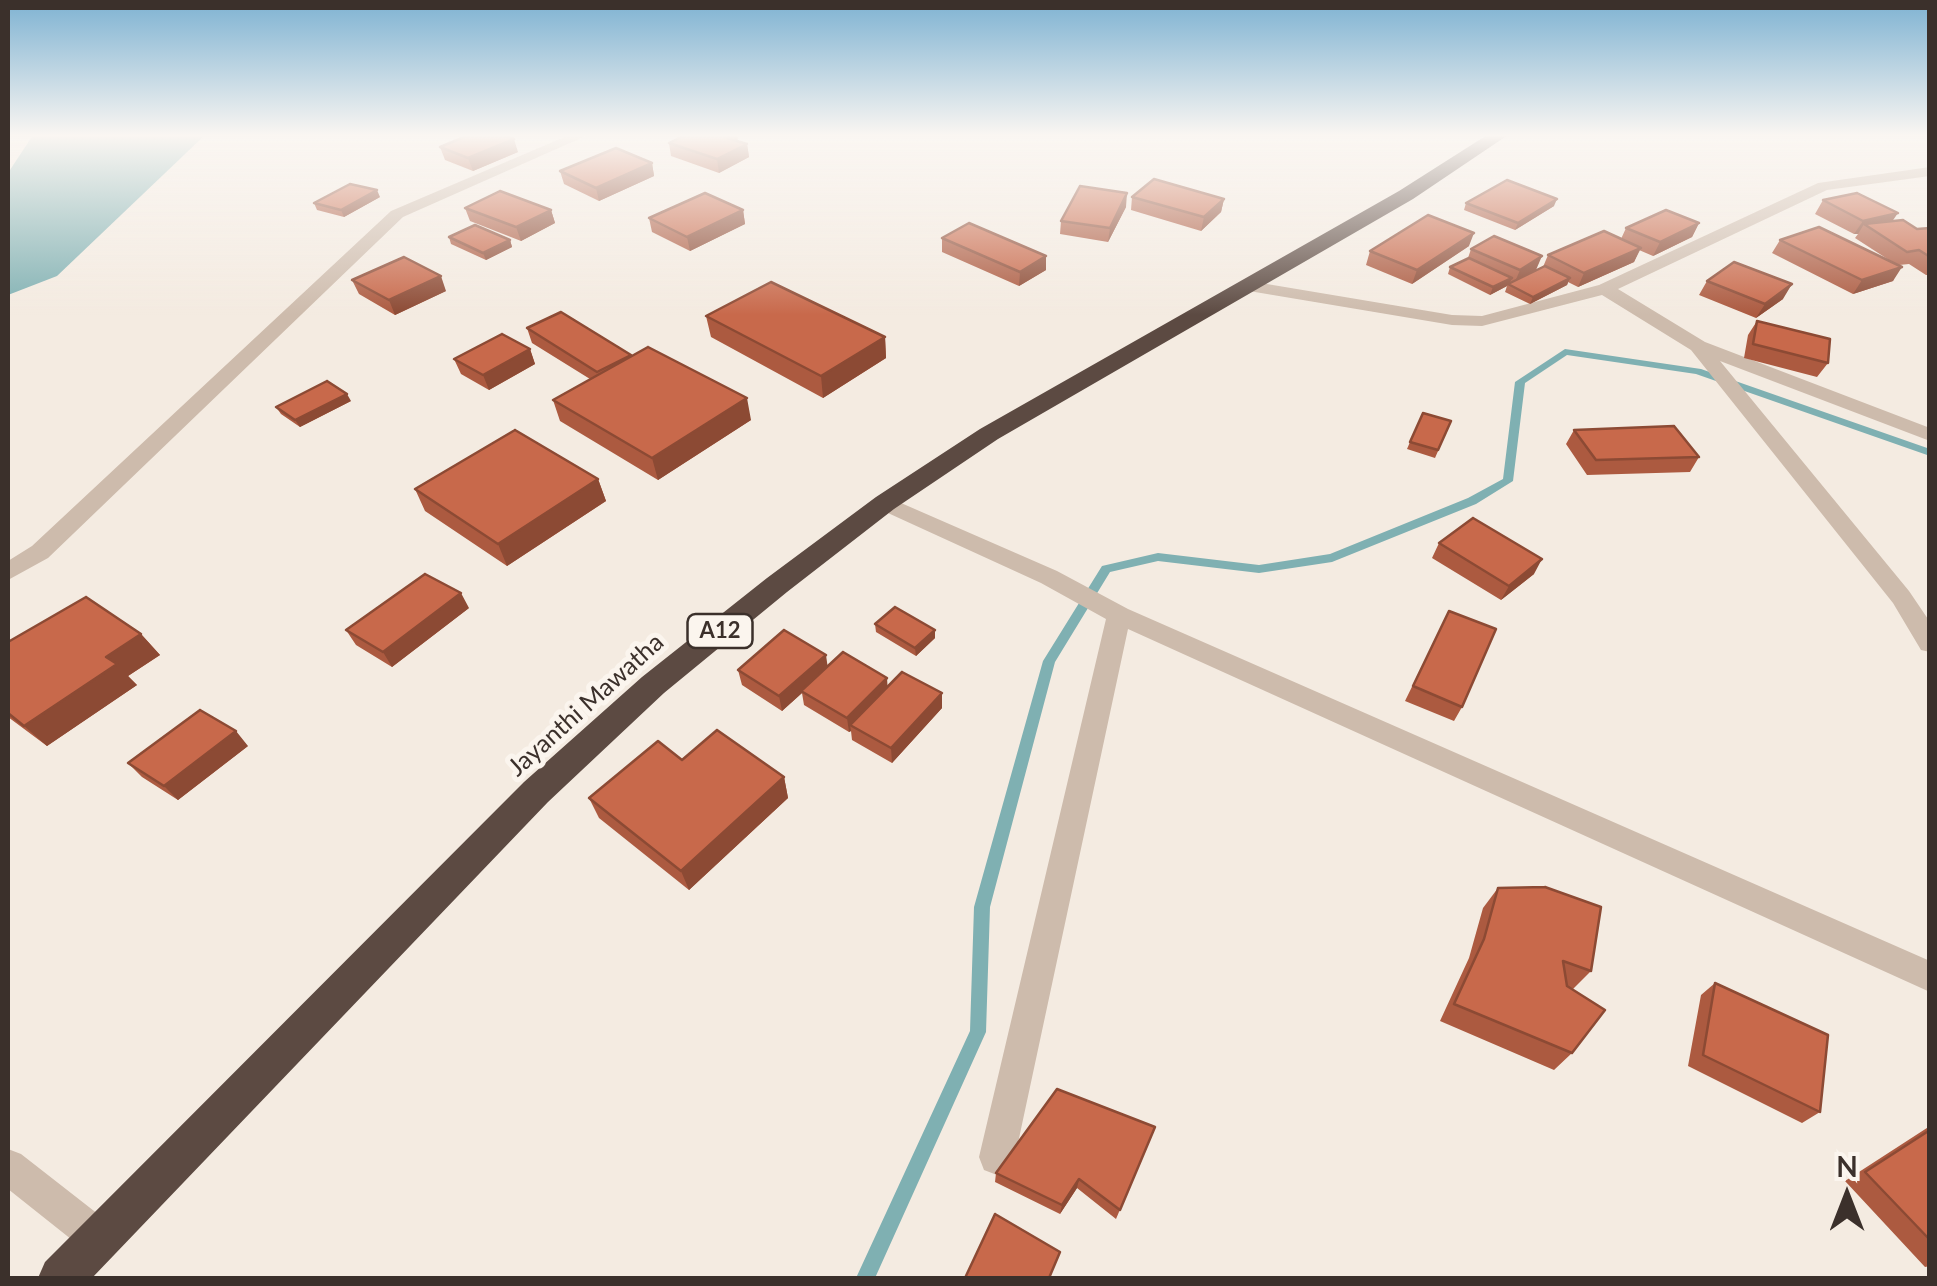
<!DOCTYPE html>
<html>
<head>
<meta charset="utf-8">
<style>
  body { margin:0 }
  #map { position:relative; width:1937px; height:1286px; overflow:hidden; background:#f4ebe1; font-family:Lato,sans-serif }
  canvas { display:block }
  .frame { position:absolute; inset:0; border:10px solid #3b302b; pointer-events:none }
  .north { position:absolute; left:1797px; top:1146px; width:100px; height:100px; -webkit-text-stroke:8px #fbf5ee; paint-order:stroke; rotate:0deg; font-size:28px; font-weight:700; line-height:40px; text-align:center; color:#3b302b }
  .north::after { content:''; display:block; margin:auto; width:35px; height:45px; background:#3b302b; clip-path:polygon(50% 0,100% 100%,50% 72%,0 100%) }
</style>
</head>
<body>
<div id="map">
<canvas width="1937" height="1286"></canvas>
<div class="frame"></div>
<div class="north">N</div>
</div>
<script>
const g = document.querySelector('canvas').getContext('2d');
g.lineJoin = 'round';
function fill(path, color) { g.fillStyle = color; g.fill(path, 'evenodd'); }
const poly = rows => new Path2D(rows.map(r => 'M' + r).join(''));
function trace(path, color, width, dash) { g.strokeStyle = color; g.lineWidth = width; g.lineCap = dash ? 'butt' : 'round'; g.setLineDash(dash || []); g.stroke(path); }
function write(font, color, halo, rows, align = 'center') {
  g.font = font + ' Lato,sans-serif'; g.lineWidth = 10; g.setLineDash([]); g.textBaseline = 'middle'; g.strokeStyle = halo; g.fillStyle = color; for (const [text, x, y, turn = 0] of rows) {
    g.save(); g.translate(x, y); g.rotate((+turn || 0) * Math.PI / 180); g.textAlign = isNaN(turn) ? turn : align; if (halo) g.strokeText(text, 0, 0); g.fillText(text, 0, 0); g.restore();
  }
}
fill(poly([
  [33,135,205,135,57,276,8,295,8,173]
]), '#7fb0b2');
fill(poly([
  [1565,349,1701,369,1930,449,1930,456,1696,374,1567,355,1525,383,1513,481,1476,504,1332,562,1259,573,1158,561,1110,572,1055,662,990,907,986,1032,875,1278,856,1278,970,1031,974,907,1043,661,1102,566,1158,553,1259,565,1330,554,1468,498,1503,479,1515,382,1565,349]
]), '#7fb0b2');
fill(poly([
  [569,135,588,135,403,217,48,558,8,580,8,561,32,546,391,211,569,135],
  [1930,167,1930,176,1827,190,1618,289,1705,342,1930,428,1930,441,1720,361,1909,591,1930,622,1930,652,1921,650,1893,603,1691,350,1602,295,1482,326,1452,325,1249,291,1240,286,1249,281,1452,315,1482,316,1599,285,1818,183,1930,167],
  [885,496,1057,571,1128,609,1930,961,1930,992,1128,629,1015,1157,1010,1170,997,1175,984,1170,979,1157,1106,619,1041,583,877,508,874,503,877,498,885,496],
  [8,1149,21,1154,112,1225,118,1238,112,1251,99,1257,86,1251,8,1189,8,1149]
]), '#cdbbac');
fill(poly([
  [1487,135,1508,135,1413,199,998,439,894,509,787,592,664,693,548,802,92,1278,38,1278,45,1262,524,782,642,677,767,578,876,497,980,429,1399,191,1487,135]
]), '#5c4a42');
fill(poly([
  [737,135,738,141,747,144,749,157,719,173,671,156,669,143],
  [440,147,518,152,473,171,445,160],
  [652,163,654,176,599,201,564,184,560,171],
  [380,197,344,217,317,210,314,203],
  [1132,197,1224,199,1221,212,1201,231,1131,210],
  [1823,200,1917,229,1930,228,1930,275,1926,275,1909,264,1899,265,1893,281,1853,294,1772,253,1780,240,1889,260,1855,238,1858,234,1854,234,1815,214],
  [1466,203,1554,206,1515,230,1464,210],
  [1126,207,1108,242,1060,234,1061,221],
  [465,208,551,210,555,223,521,241,470,221],
  [743,210,745,224,690,251,652,232,649,218],
  [1699,223,1692,237,1653,256,1639,250,1634,262,1578,287,1568,282,1567,285,1530,304,1505,292,1507,286,1490,295,1448,274,1450,267,1468,258,1471,249,1536,270,1543,267,1548,255,1621,239,1626,228],
  [449,237,510,240,512,247,486,260,451,244],
  [942,238,1046,256,1046,270,1019,286,942,252],
  [1469,246,1412,284,1366,265,1370,251],
  [352,280,446,291,395,315,359,294],
  [1707,281,1783,299,1756,318,1699,295],
  [706,316,885,337,886,358,823,398,711,337],
  [1757,321,1828,363,1817,377,1744,358,1748,335],
  [527,328,631,355,751,420,658,480,560,421,553,400,590,379,532,343],
  [530,349,535,364,489,390,461,374,454,359],
  [351,401,300,427,281,414,276,407],
  [1451,421,1435,458,1407,449,1410,442],
  [1574,430,1699,457,1690,472,1587,475,1566,444],
  [598,479,606,501,507,566,425,511,415,489],
  [1439,543,1534,574,1501,600,1432,558],
  [469,608,392,667,356,645,346,630],
  [1449,611,1462,707,1454,721,1405,701],
  [875,624,935,630,935,638,916,656,876,632],
  [141,634,160,655,128,676,137,685,47,746,8,717,8,642],
  [827,666,888,686,942,708,892,763,852,740,851,731,849,732,804,705,802,693,782,711,742,685,738,670],
  [248,746,178,800,142,777,128,763],
  [682,760,784,777,788,798,689,890,599,818,589,798],
  [1498,888,1591,971,1573,989,1568,987,1572,1053,1554,1070,1440,1021,1469,958,1483,908],
  [1715,983,1820,1112,1802,1123,1688,1066,1701,995],
  [1930,1126,1930,1266,1925,1267,1845,1181],
  [1155,1127,1116,1219,1077,1188,1060,1214,995,1182,996,1173]
]), '#ac5a40');
fill(poly([
  [728,135,737,135,738,144,724,137],
  [514,139,518,152,473,171,468,158],
  [747,144,749,157,719,173,717,159],
  [652,163,654,176,599,201,596,188],
  [377,190,380,197,344,217,341,210],
  [1127,193,1126,207,1108,242,1110,228],
  [1224,199,1221,212,1201,231,1204,217],
  [1557,199,1554,206,1515,230,1518,223],
  [551,210,555,223,521,241,516,227],
  [743,210,745,224,690,251,687,237],
  [1898,213,1889,226,1864,224,1858,234,1854,234,1863,221],
  [1699,223,1692,237,1653,256,1660,242],
  [1474,233,1469,246,1412,284,1417,270],
  [510,240,512,247,486,260,483,253],
  [1641,248,1634,262,1578,287,1584,273],
  [1046,256,1046,270,1019,286,1020,272],
  [1542,256,1536,270,1514,284,1520,270],
  [1902,267,1893,281,1853,294,1862,280],
  [441,276,446,291,395,315,389,300],
  [1512,278,1509,285,1508,284,1507,286,1490,295,1493,287],
  [1570,278,1567,285,1530,304,1533,297],
  [1792,284,1783,299,1756,318,1765,304],
  [885,337,886,358,823,398,821,376],
  [530,349,535,364,489,390,483,375],
  [347,394,351,401,300,427,295,420],
  [747,398,751,420,658,480,652,458],
  [598,479,606,501,507,566,498,544],
  [1542,559,1534,574,1501,600,1509,586],
  [461,593,469,608,392,667,383,652],
  [935,630,935,638,916,656,915,648],
  [141,634,160,655,128,676,137,685,47,746,24,726,106,657],
  [826,655,828,669,801,691,802,693,782,711,779,696],
  [887,678,888,693,850,725,851,731,849,732,847,718],
  [942,693,942,708,892,763,891,748],
  [236,731,248,746,178,800,164,786],
  [784,777,788,798,689,890,681,871],
  [1079,1179,1077,1188,1060,1214,1062,1205]
]), '#8c4a34');
const building = poly([
  [469,135,504,135,514,139,468,158,440,147,469,135],
  [685,135,728,135,724,137,747,144,717,159,669,143,685,135],
  [616,148,652,163,596,188,560,171,616,148],
  [1154,179,1224,199,1204,217,1132,197,1154,179],
  [1507,180,1557,199,1518,223,1466,203,1507,180],
  [350,184,377,190,341,210,314,203,350,184],
  [1080,186,1127,193,1110,228,1061,221,1080,186],
  [500,191,551,210,516,227,465,208,500,191],
  [705,193,743,210,687,237,649,218,705,193],
  [1857,193,1898,213,1863,221,1823,200,1857,193],
  [1666,210,1699,223,1660,242,1626,228,1666,210],
  [1428,215,1474,233,1417,270,1370,251,1428,215],
  [1903,220,1917,229,1930,228,1930,257,1919,250,1907,252,1864,224,1903,220],
  [969,223,1046,256,1020,272,942,238,969,223],
  [475,225,510,240,483,253,449,237,475,225],
  [1819,227,1902,267,1862,280,1780,240,1819,227],
  [1604,231,1641,248,1584,273,1548,255,1604,231],
  [1494,236,1542,256,1520,270,1471,249,1494,236],
  [404,257,441,276,389,300,352,280,404,257],
  [1469,258,1512,278,1493,287,1450,267,1469,258],
  [1734,262,1792,284,1765,304,1707,281,1734,262],
  [1545,266,1570,278,1533,297,1508,284,1545,266],
  [771,282,885,337,821,376,706,316,771,282],
  [561,312,631,355,597,372,527,328,561,312],
  [1757,321,1830,339,1828,363,1753,344,1757,321],
  [502,334,530,349,483,375,454,359,502,334],
  [648,347,747,398,652,458,553,400,648,347],
  [327,381,347,394,295,420,276,407,327,381],
  [1423,413,1451,421,1438,450,1410,442,1423,413],
  [1674,426,1699,457,1596,460,1574,430,1674,426],
  [515,430,598,479,498,544,415,489,515,430],
  [1473,518,1542,559,1509,586,1439,543,1473,518],
  [425,574,461,593,383,652,346,630,425,574],
  [86,597,141,634,106,657,117,664,24,726,8,713,8,642,86,597],
  [895,607,935,630,915,648,875,624,895,607],
  [1449,611,1496,629,1462,707,1413,686,1449,611],
  [784,630,826,655,779,696,738,670,784,630],
  [843,652,887,678,847,718,801,691,843,652],
  [902,672,942,693,891,748,850,725,902,672],
  [200,710,236,731,164,786,128,763,200,710],
  [717,730,784,777,681,871,589,798,658,741,682,760,717,730],
  [1545,887,1601,907,1591,971,1563,961,1567,986,1605,1010,1572,1053,1454,1004,1484,939,1498,888,1545,887],
  [1715,983,1828,1035,1820,1112,1703,1055,1715,983],
  [1057,1089,1155,1127,1120,1210,1079,1179,1062,1205,996,1173,1057,1089],
  [1930,1130,1930,1240,1865,1172,1930,1130],
  [995,1214,1060,1252,1049,1278,965,1278,995,1214]
]);
fill(building, '#c8694b');
trace(building, '#8c4a34', 2.5);
const sky = g.createLinearGradient(0, 0, 0, 315);
sky.addColorStop(0, '#7eb2d2');
sky.addColorStop(0.43, '#faf6f2');
sky.addColorStop(1, '#faf6f200');
g.fillStyle = sky;
g.fillRect(0, 0, 1937, 315);
for (const [x, y, w] of [
  [720,631,65]
]) { const box = new Path2D(); box.roundRect(x - w / 2, y - 17, w, 34, 8); g.fillStyle = '#fbf5ee'; g.fill(box); trace(box, '#3b302b', 2.5); }
write('bold 22px', '#3b302b', null, [
  ["A12",720,631]
]);
write('25px', '#3b302b', '#fbf5ee', [
  ["Jayanthi Mawatha",586,705,-42]
]);
</script>
</body>
</html>
